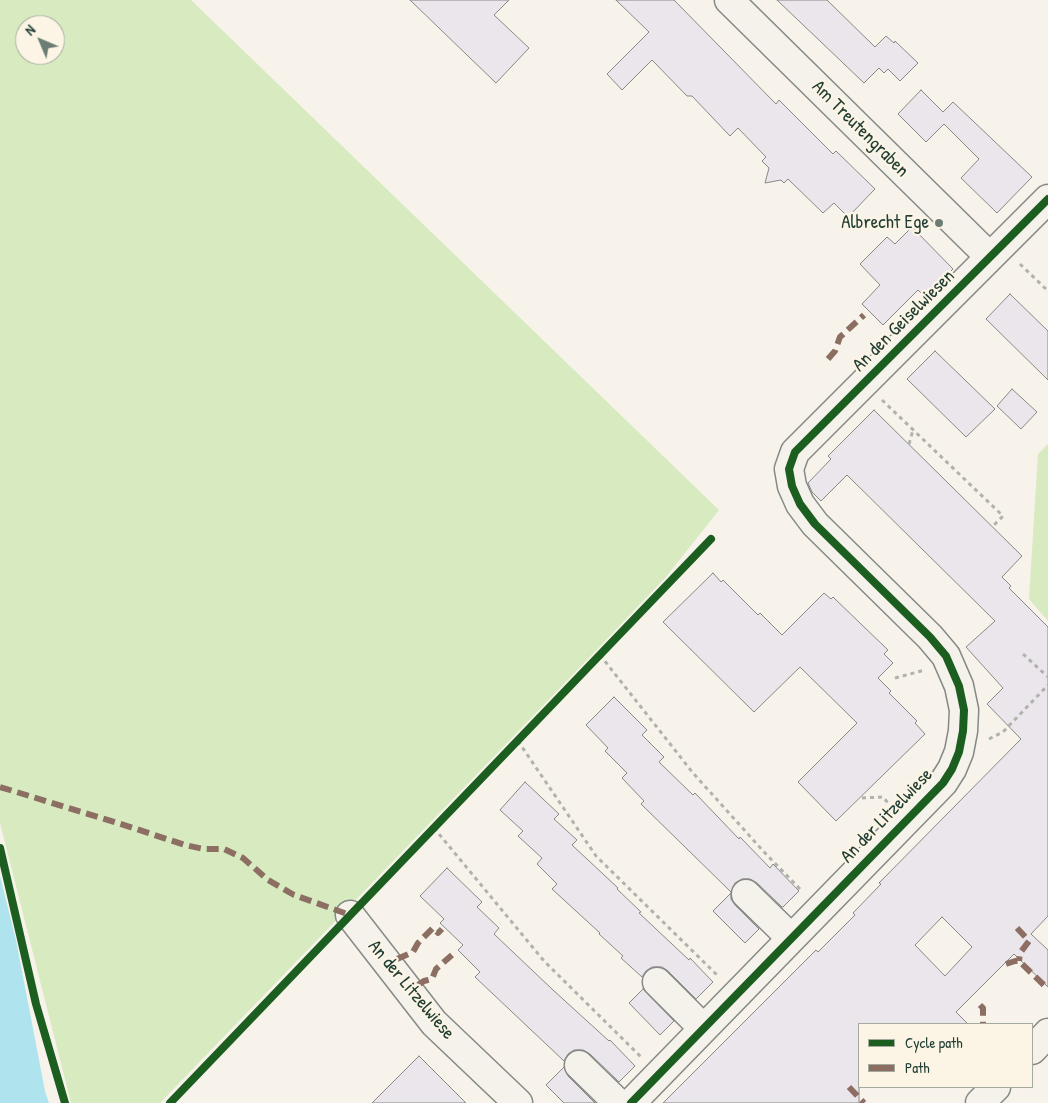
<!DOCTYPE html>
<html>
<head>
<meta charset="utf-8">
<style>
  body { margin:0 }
  #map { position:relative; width:1048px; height:1103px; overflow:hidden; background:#f7f3ea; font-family:"Patrick Hand",sans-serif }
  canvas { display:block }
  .legend { position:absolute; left:858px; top:1023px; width:175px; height:65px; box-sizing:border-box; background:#fcf5e5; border:1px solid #a4ab9e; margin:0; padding:6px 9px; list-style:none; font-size:15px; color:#1f3d34 }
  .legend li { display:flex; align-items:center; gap:10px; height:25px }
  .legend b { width:25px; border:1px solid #a4ab9e }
  .north { position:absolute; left:15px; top:15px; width:50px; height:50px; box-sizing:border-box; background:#fcf5e5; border:1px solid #a4ab9e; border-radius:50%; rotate:315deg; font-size:14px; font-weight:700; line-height:20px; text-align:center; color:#1f3d34 }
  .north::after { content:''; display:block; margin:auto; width:18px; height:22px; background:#6b7d74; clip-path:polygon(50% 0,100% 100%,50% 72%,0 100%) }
</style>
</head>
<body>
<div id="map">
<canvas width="1048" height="1103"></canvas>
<ul class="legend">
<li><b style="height:6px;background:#1b5e20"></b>Cycle path</li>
<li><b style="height:6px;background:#8d6e63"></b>Path</li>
</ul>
<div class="north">N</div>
</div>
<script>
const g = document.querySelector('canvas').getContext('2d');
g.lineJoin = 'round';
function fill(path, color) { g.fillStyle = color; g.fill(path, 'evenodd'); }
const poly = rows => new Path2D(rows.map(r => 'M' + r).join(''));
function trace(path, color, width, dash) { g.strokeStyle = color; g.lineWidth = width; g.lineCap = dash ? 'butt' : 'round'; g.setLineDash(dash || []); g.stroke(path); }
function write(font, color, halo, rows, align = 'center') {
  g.font = font + ' "Patrick Hand",sans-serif'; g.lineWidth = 4.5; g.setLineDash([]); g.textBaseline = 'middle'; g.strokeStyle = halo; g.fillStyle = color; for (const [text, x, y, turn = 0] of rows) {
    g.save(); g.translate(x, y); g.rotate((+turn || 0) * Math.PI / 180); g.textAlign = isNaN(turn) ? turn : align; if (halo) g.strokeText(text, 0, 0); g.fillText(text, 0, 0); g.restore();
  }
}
fill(poly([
  [0,0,191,0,719,510,666,577,585,662,160,1103,71,1103,0,823],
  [25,25,55,25,55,55,25,55],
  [1048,444,1048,621,1029,599,1038,454]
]), '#d7eac0');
fill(poly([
  [0,876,16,940,45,1091,49,1103,0,1103]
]), '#afe4ee');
const building = poly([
  [410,0,509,0,494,15,529,48,496,83,410,0],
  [616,0,674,0,776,104,779,100,833,154,836,151,875,189,848,217,834,203,823,213,788,179,784,183,781,180,765,183,769,168,762,161,766,157,738,128,730,136,692,96,687,96,652,60,622,90,607,74,649,32,616,0],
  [777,0,827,0,875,47,886,36,894,43,895,41,918,63,900,81,888,69,884,73,879,68,864,83,777,0],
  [921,90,943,112,953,102,1032,177,997,213,961,178,979,159,944,124,926,142,898,114,921,90],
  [912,227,953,269,925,297,918,290,883,325,862,304,880,285,860,264,887,237,895,244,912,227],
  [1010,294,1048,331,1048,380,986,319,1010,294],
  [935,351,995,409,966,437,907,379,935,351],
  [1012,389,1037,412,1021,429,997,406,1012,389],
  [874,410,1022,556,1002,577,1011,586,1009,588,1048,627,1048,916,1031,934,1048,950,1048,987,1014,954,956,1012,968,1024,859,1024,859,1103,663,1103,816,950,818,952,855,915,853,913,881,884,879,883,1021,739,987,704,1003,688,966,647,995,621,847,475,821,501,812,492,808,483,831,459,828,456,874,410],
  [942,917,972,947,945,976,915,945,942,917],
  [713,573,721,582,723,580,758,615,760,613,782,635,824,593,831,599,833,597,888,650,884,654,893,663,878,678,891,691,889,693,917,721,915,723,925,734,836,821,798,782,857,723,800,667,754,712,663,622,713,573],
  [614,697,647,730,642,735,664,757,659,762,693,795,695,793,739,839,740,837,770,868,773,864,799,891,783,907,782,907,757,883,750,879,742,879,735,883,731,892,641,804,644,801,622,778,627,773,605,751,608,748,586,725,614,697],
  [525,782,559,814,554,819,577,840,572,845,618,888,617,889,641,912,639,913,689,960,690,958,713,982,696,999,668,971,662,967,652,967,646,971,642,977,621,958,623,956,599,934,600,933,552,889,557,884,537,864,542,858,518,836,523,831,500,810,525,782],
  [447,868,482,902,477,907,499,928,494,934,553,990,609,1041,610,1040,635,1066,619,1082,590,1054,583,1050,574,1050,568,1054,564,1061,475,977,480,972,458,950,463,945,440,923,444,919,420,896,447,868],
  [731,893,731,899,735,905,759,929,745,943,713,911,731,893],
  [643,989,674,1021,660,1035,629,1003,643,989],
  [419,1056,466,1103,372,1103,419,1056],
  [564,1067,568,1076,595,1103,564,1103,546,1085,564,1067]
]);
fill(building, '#ebe6ec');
trace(building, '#868984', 1);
const minor = poly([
  [729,0,990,257],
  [746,894,791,938],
  [350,915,434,1023,518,1103],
  [657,982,703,1028],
  [1032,1050,1048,1033],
  [579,1065,618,1103],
  [631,1103,943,783,952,769,959,752,963,731,964,710,959,686,946,656,930,637,815,524,800,504,792,486,789,469,795,452,1048,199],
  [980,1103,996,1087]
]);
trace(minor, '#868984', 31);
trace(poly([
  [1020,264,1048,291],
  [882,400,1003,516,992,527],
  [909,444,913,430],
  [1023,654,1048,677],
  [600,655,693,773,765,853,801,890],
  [895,678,925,670],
  [989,739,1003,732,1048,685],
  [518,741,596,856,718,976],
  [862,798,883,797,888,803],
  [434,828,544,961,641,1057]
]), '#b0b2ad', 3, [4, 4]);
trace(minor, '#f5f2ec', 28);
trace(poly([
  [828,359,835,351,840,337,864,315],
  [0,787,118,823,185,845,204,849,224,849,243,858,268,880,294,895,350,915],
  [1017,928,1029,941,1020,953,1019,961],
  [397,959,413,952,418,943,433,928,438,933,442,929],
  [1006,964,1015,961,1019,961,1048,989],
  [418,985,424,981,432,979,436,969,452,955],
  [980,1005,983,1008,983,1024],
  [849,1087,864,1103]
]), '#8d6e63', 6, [12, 6]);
trace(poly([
  [0,848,36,1004,65,1103],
  [170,1103,711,539],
  [631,1103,943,783,952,769,959,752,963,731,964,710,959,686,946,656,930,637,815,524,800,504,792,486,789,469,795,452,1048,199]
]), '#1b5e20', 8);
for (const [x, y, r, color] of [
  [939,223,5,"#6b7d74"]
]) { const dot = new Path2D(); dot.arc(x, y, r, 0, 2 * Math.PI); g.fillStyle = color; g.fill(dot); trace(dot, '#fcf5e5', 2); }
write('19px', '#1f3d34', '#fcf5e5', [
  ["Am Treutengraben",860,129,45],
  ["An den Geiselwiesen",904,321,-45],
  ["An der Litzelwiese",887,816,-46],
  ["An der Litzelwiese",411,990,50]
]);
write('19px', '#1f3d34', '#fcf5e5', [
  ["Albrecht Ege",929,223]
], 'right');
</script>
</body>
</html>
